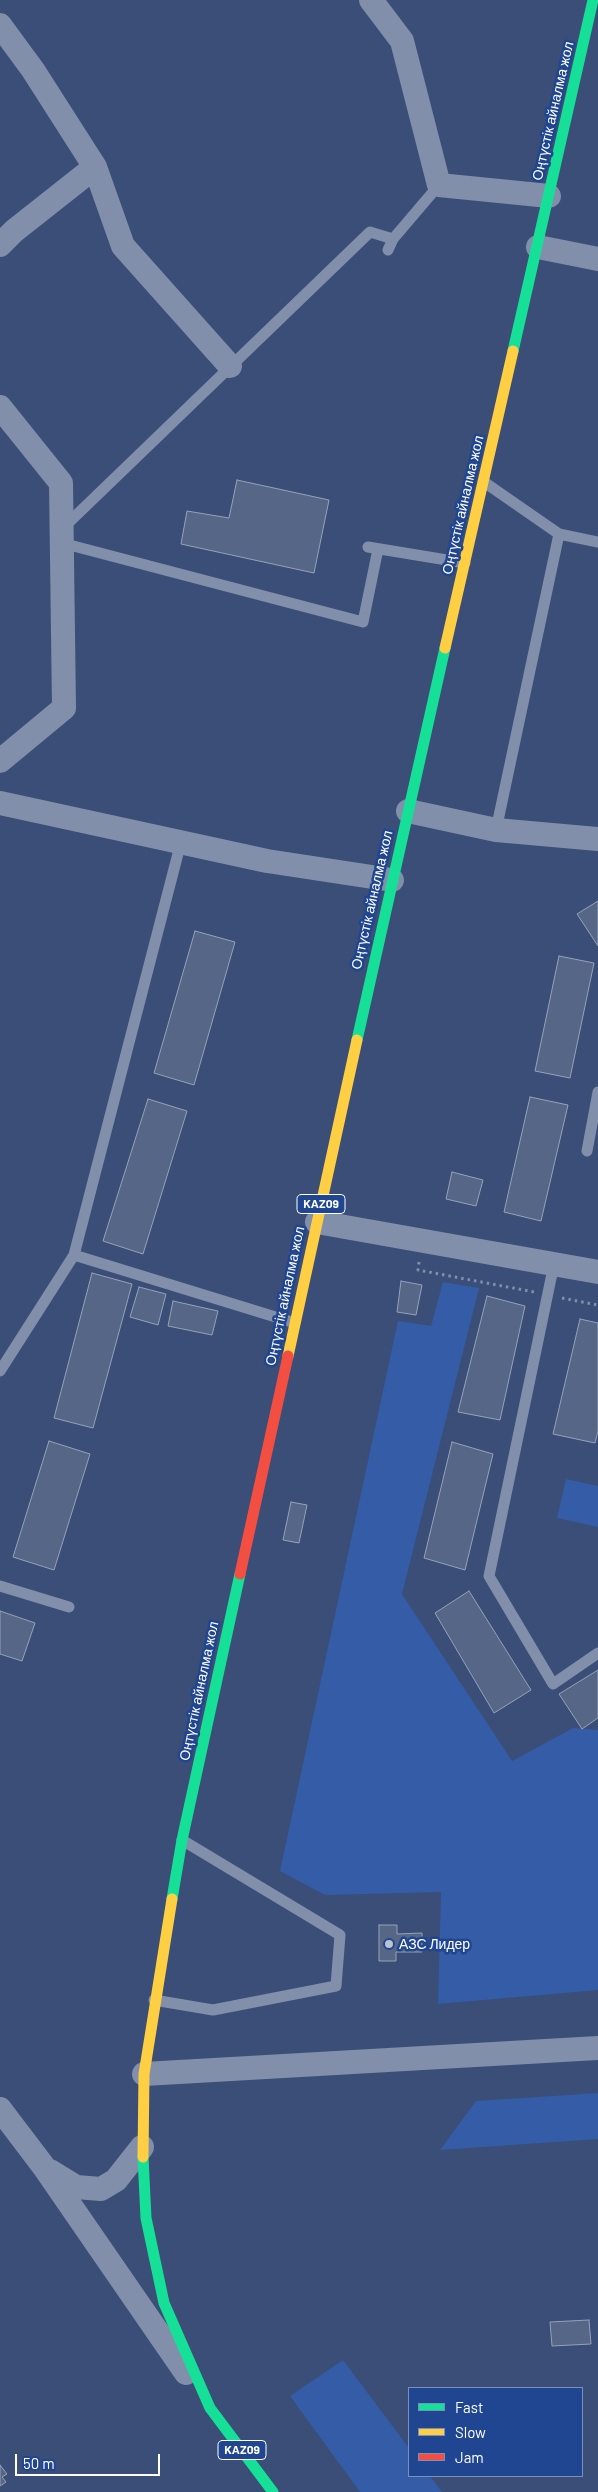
<!DOCTYPE html>
<html>
<head>
<meta charset="utf-8">
<style>
  body { margin:0 }
  #map { position:relative; width:598px; height:2492px; overflow:hidden; background:#3a4e77; font-family:Barlow,sans-serif }
  canvas { display:block }
  .legend { position:absolute; left:408px; top:2387px; width:175px; height:90px; box-sizing:border-box; background:#204691; border:1px solid #7990bd; margin:0; padding:6px 9px; list-style:none; font-size:15px; color:#fff }
  .legend li { display:flex; align-items:center; gap:10px; height:25px }
  .legend b { width:25px; border:1px solid #7990bd }
  .scale { position:absolute; left:15px; top:2454px; width:145px; height:22px; box-sizing:border-box; border:2px solid #fff; border-top:0; padding-left:6px; font-size:15px; line-height:18px; white-space:nowrap; color:#fff; -webkit-text-stroke:4px #204691; paint-order:stroke }
</style>
</head>
<body>
<div id="map">
<canvas width="598" height="2492"></canvas>
<ul class="legend">
<li><b style="height:6px;background:#16e098"></b>Fast</li>
<li><b style="height:6px;background:#ffcf43"></b>Slow</li>
<li><b style="height:6px;background:#f24e42"></b>Jam</li>
</ul>
<div class="scale">50 m</div>
</div>
<script>
const g = document.querySelector('canvas').getContext('2d');
g.lineJoin = 'round';
function fill(path, color) { g.fillStyle = color; g.fill(path, 'evenodd'); }
const poly = rows => new Path2D(rows.map(r => 'M' + r).join(''));
function trace(path, color, width, dash) { g.strokeStyle = color; g.lineWidth = width; g.lineCap = dash ? 'butt' : 'round'; g.setLineDash(dash || []); g.stroke(path); }
function write(font, color, halo, rows, align = 'center') {
  g.font = font + ' Barlow,sans-serif'; g.lineWidth = 5; g.setLineDash([]); g.textBaseline = 'middle'; g.strokeStyle = halo; g.fillStyle = color; for (const [text, x, y, turn = 0] of rows) {
    g.save(); g.translate(x, y); g.rotate((+turn || 0) * Math.PI / 180); g.textAlign = isNaN(turn) ? turn : align; if (halo) g.strokeText(text, 0, 0); g.fillText(text, 0, 0); g.restore();
  }
}
fill(poly([
  [443,1282,479,1288,402,1594,512,1761,573,1728,598,1730,598,1990,438,2004,441,1892,325,1895,280,1871,398,1321,431,1326],
  [566,1479,598,1486,598,1527,557,1518],
  [598,2093,598,2139,440,2150,476,2101],
  [343,2360,409,2448,409,2476,430,2476,442,2492,360,2492,290,2396]
]), '#345ca7');
const building = poly([
  [237,480,329,500,314,573,181,544,187,511,229,518,237,480],
  [598,901,598,946,577,914,598,901],
  [195,931,235,942,194,1085,154,1073,195,931],
  [559,956,594,963,570,1078,535,1071,559,956],
  [530,1097,568,1105,541,1221,504,1212,530,1097],
  [148,1099,187,1111,143,1254,103,1241,148,1099],
  [452,1172,483,1180,476,1206,446,1199,452,1172],
  [92,1273,132,1284,93,1428,54,1418,92,1273],
  [401,1281,422,1285,416,1315,397,1312,401,1281],
  [139,1287,166,1294,158,1325,130,1317,139,1287],
  [487,1296,525,1306,500,1420,458,1412,487,1296],
  [173,1301,218,1311,212,1335,168,1326,173,1301],
  [580,1319,598,1323,598,1431,595,1443,553,1434,580,1319],
  [49,1441,90,1454,54,1570,13,1557,49,1441],
  [452,1442,493,1454,465,1570,424,1558,452,1442],
  [291,1502,307,1505,299,1543,283,1540,291,1502],
  [469,1591,531,1690,494,1713,435,1613,469,1591],
  [0,1611,35,1623,22,1661,0,1654,0,1611],
  [598,1670,598,1718,582,1729,559,1694,598,1670],
  [379,1925,397,1925,397,1934,422,1933,422,1952,396,1952,396,1961,379,1961,379,1925],
  [589,2320,591,2344,552,2346,550,2322,589,2320],
  [0,2465,7,2474,2,2477,6,2482,0,2486,0,2465]
]);
fill(building, '#566687');
trace(building, '#96a2b8', 1);
trace(poly([
  [419,1262,418,1270,534,1292],
  [562,1298,598,1305]
]), '#818faa', 3, [2.5, 4]);
trace(poly([
  [388,250,393,239,439,185],
  [484,482,559,534],
  [63,528,370,232,393,239],
  [62,543,363,622,378,549],
  [368,547,465,563],
  [496,830,559,534,598,542],
  [587,1151,598,1092],
  [74,1255,295,1323],
  [554,1264,489,1576,553,1684,598,1653],
  [0,1371,74,1255,181,842],
  [0,1586,69,1607],
  [154,2000,213,2010,336,1986,340,1935,182,1840]
]), '#818faa', 11);
trace(poly([
  [371,0,402,41,439,185,549,196],
  [0,25,33,70,95,167,123,246,230,366],
  [0,245,14,231,95,167],
  [538,247,598,259],
  [0,407,61,483,64,708,0,761],
  [0,803,267,861,392,880],
  [408,811,496,830,598,839],
  [317,1222,598,1272],
  [144,2074,598,2048],
  [0,2109,44,2167,186,2373],
  [50,2171,76,2187,101,2189,116,2180,142,2147]
]), '#818faa', 24);
trace(poly([
  [513,351,593,0],
  [357,1040,445,648],
  [172,1899,182,1840,240,1574],
  [143,2157,146,2218,164,2303,210,2408,273,2492]
]), '#16e098', 11);
trace(poly([
  [445,648,513,351],
  [288,1356,357,1040],
  [143,2157,144,2074,172,1899]
]), '#ffcf43', 11);
trace(poly([
  [240,1574,288,1356]
]), '#f24e42', 11);
for (const [x, y, r, color] of [
  [389,1944,5,"#bac1cf"]
]) { const dot = new Path2D(); dot.arc(x, y, r, 0, 2 * Math.PI); g.fillStyle = color; g.fill(dot); trace(dot, '#204691', 2); }
for (const [x, y, w] of [
  [321,1204,48],
  [242,2450,48]
]) { const box = new Path2D(); box.roundRect(x - w / 2, y - 9.5, w, 19, 4); g.fillStyle = '#204691'; g.fill(box); trace(box, '#fff', 1); }
write('bold 12px', '#fff', null, [
  ["KAZ09",321,1204],
  ["KAZ09",242,2450]
]);
write('14px', '#fff', '#204691', [
  ["Оңтүстік айналма жол",553,111,-77],
  ["Оңтүстік айналма жол",463,505,-77],
  ["Оңтүстік айналма жол",372,900,-77],
  ["Оңтүстік айналма жол",285,1296,-78],
  ["Оңтүстік айналма жол",199,1691,-78]
]);
write('14px', '#fff', '#204691', [
  ["АЗС Лидер",399,1944]
], 'left');
</script>
</body>
</html>
